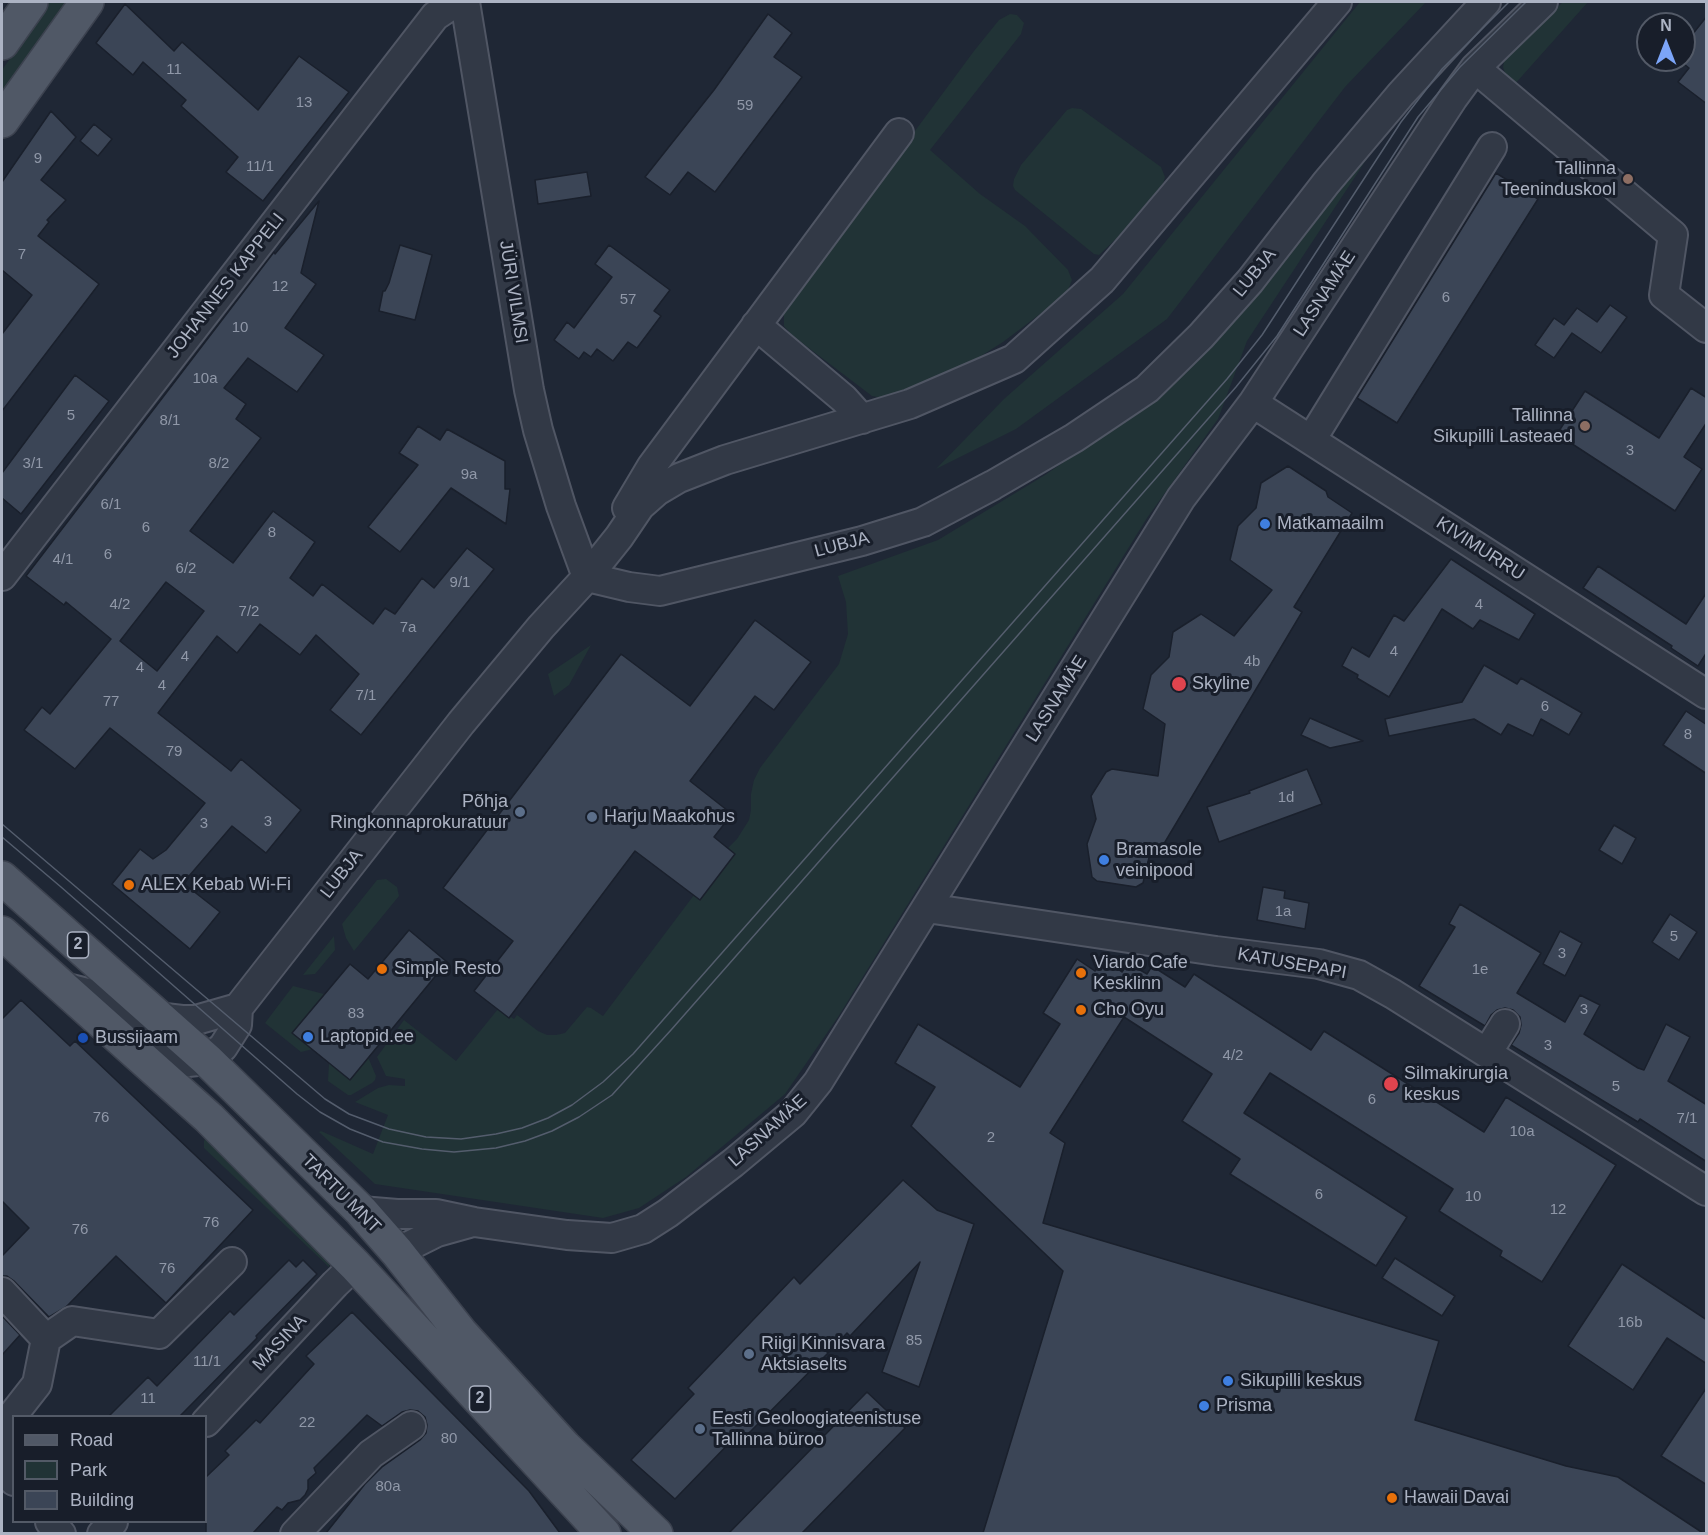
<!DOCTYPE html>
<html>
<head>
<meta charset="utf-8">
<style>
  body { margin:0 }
  #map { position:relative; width:1708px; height:1535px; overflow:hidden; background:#1f2735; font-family:Arial,sans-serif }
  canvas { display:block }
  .frame { position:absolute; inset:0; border:3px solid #acb3c3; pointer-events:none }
  .legend { position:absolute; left:12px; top:1415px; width:195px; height:108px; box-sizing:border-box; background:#181e2a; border:2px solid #535a67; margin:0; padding:8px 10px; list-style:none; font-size:18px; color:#acb3c3 }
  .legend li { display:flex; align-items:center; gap:12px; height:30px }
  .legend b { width:30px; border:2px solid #535a67 }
  .north { position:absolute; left:1636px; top:12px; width:60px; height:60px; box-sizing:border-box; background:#181e2a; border:2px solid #535a67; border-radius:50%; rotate:0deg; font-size:16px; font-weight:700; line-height:24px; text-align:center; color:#acb3c3 }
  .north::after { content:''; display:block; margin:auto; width:21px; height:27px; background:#7ca5f8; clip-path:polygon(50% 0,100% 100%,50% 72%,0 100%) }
</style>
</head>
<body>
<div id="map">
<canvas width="1708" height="1535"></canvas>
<div class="frame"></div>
<ul class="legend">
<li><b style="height:8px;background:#505866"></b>Road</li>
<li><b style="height:16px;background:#213336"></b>Park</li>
<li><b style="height:16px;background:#3b4556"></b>Building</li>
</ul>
<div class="north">N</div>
</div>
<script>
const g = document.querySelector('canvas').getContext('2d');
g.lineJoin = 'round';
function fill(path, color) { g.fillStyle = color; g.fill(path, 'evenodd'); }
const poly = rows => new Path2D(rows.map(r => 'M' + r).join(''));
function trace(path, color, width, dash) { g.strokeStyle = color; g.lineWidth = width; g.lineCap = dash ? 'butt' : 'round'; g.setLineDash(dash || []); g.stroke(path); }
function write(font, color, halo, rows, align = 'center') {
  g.font = font + ' Arial,sans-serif'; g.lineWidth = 6; g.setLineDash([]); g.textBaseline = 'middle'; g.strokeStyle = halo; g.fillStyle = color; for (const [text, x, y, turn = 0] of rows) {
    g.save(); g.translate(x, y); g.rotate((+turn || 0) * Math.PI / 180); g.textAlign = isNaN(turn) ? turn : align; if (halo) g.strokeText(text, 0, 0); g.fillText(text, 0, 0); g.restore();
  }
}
fill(poly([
  [50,2,71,2,2,98,2,70],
  [1360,2,1426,2,1345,87,1167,319,1016,429,936,469,1004,399,1123,294],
  [1563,2,1588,2,1514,85,1507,79,1503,67,1505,57],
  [1010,14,1017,15,1024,23,1021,34,930,150,980,194,1025,226,1068,270,1072,280,1068,290,1060,299,1003,342,951,375,912,392,883,398,872,396,793,336,784,326,784,312,788,303,974,51,999,20],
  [1072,108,1081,109,1161,167,1165,177,1163,184,1117,238,1099,255,1094,254,1015,190,1013,186,1014,179,1021,165,1067,110],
  [1378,142,1247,341,1218,419,1147,518,838,1017,785,1094,686,1177,639,1208,603,1218,375,1184,319,1132,321,1131,373,1154,388,1115,355,1102,378,1088,389,1085,405,1086,405,1079,386,1076,377,1057,404,1020,456,1061,498,1009,514,1019,517,1015,538,1031,547,1035,556,1035,565,1033,587,1007,591,1008,603,1016,694,895,735,854,728,848,737,839,749,820,751,810,751,794,754,780,760,768,839,664,848,634,846,602,838,576,938,540,1045,475,1140,409],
  [591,645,569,685,554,696,548,674],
  [386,879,397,887,399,896,354,951,346,938,342,924,377,880],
  [334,936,335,950,315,974,303,975],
  [293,986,324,994,293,1033,313,1049,301,1052,265,1023],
  [368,1057,376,1076,375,1080,372,1083,351,1095,348,1095,328,1081,329,1063],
  [207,1135,326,1256,330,1268,204,1148,204,1141]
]), '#213336');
const building = poly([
  [125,4,174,51,182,42,258,110,299,56,349,92,263,201,226,172,238,157,181,106,186,100,143,62,133,75,96,43,125,4],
  [768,14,792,33,774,57,802,77,715,192,688,172,670,195,645,177,714,90,768,14],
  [1707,16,1707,104,1678,82,1689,68,1684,64,1684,45,1707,16],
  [51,111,76,137,41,180,66,200,47,220,49,222,38,236,99,284,2,411,2,334,32,295,2,270,2,182,51,111],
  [94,124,112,139,98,156,80,141,94,124],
  [587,172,591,196,538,204,535,180,587,172],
  [1496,173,1538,199,1397,423,1357,398,1496,173],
  [319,201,301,273,316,284,285,328,324,355,297,392,248,358,224,388,246,404,236,419,261,438,190,531,233,563,273,511,315,542,290,578,313,596,322,584,373,624,385,608,395,614,422,578,434,588,467,548,494,569,361,735,330,710,359,674,316,635,300,655,260,624,237,653,217,636,158,713,231,771,241,759,301,810,266,853,232,826,183,883,220,912,190,949,112,884,140,849,153,859,166,850,205,803,110,728,75,769,24,730,42,707,50,714,111,639,66,602,64,605,26,576,274,252,275,254,319,201],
  [166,582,204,611,157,671,120,641,166,582],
  [400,245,432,255,415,320,379,311,383,291,385,291,389,283,400,245],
  [609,245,670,290,654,311,661,316,637,348,628,342,613,361,597,349,591,357,584,352,579,359,554,340,567,322,574,328,612,277,595,264,609,245],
  [1610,305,1627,317,1601,353,1572,333,1554,358,1535,345,1554,318,1564,325,1577,308,1597,322,1610,305],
  [75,375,109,401,21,514,2,498,2,473,75,375],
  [1691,388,1707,398,1707,422,1684,457,1702,469,1675,511,1557,434,1585,391,1659,438,1691,388],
  [418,426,440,440,447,429,505,461,505,489,510,489,506,524,451,488,400,552,368,527,418,465,399,453,418,426],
  [1288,466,1326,491,1328,497,1352,513,1294,607,1302,612,1162,847,1152,845,1143,883,1136,887,1097,881,1092,877,1087,844,1096,819,1091,796,1106,772,1112,769,1158,776,1165,724,1143,709,1151,675,1169,657,1173,632,1201,614,1234,636,1272,590,1230,560,1238,526,1256,508,1261,483,1288,466],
  [1451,559,1535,614,1519,640,1480,620,1473,629,1442,609,1389,697,1357,678,1358,675,1342,666,1352,647,1369,657,1394,615,1404,621,1451,559],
  [1598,566,1686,624,1707,592,1707,652,1698,666,1671,648,1672,646,1583,588,1598,566],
  [755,620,811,662,774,710,755,696,690,781,732,814,714,837,735,854,700,900,635,851,509,1018,474,991,513,941,443,888,621,654,690,706,755,620],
  [1484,665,1517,684,1521,678,1582,713,1569,735,1541,719,1533,736,1508,724,1501,735,1474,719,1389,736,1385,719,1462,702,1484,665],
  [1686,711,1707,725,1707,774,1663,745,1686,711],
  [1310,718,1363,741,1330,748,1301,735,1310,718],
  [1307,769,1322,804,1219,842,1207,807,1250,793,1249,791,1307,769],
  [1614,825,1636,838,1622,864,1599,850,1614,825],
  [1263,887,1285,891,1284,898,1309,903,1305,929,1257,920,1263,887],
  [1460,904,1541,953,1517,993,1565,1022,1580,995,1600,1005,1584,1034,1638,1068,1644,1070,1666,1024,1690,1037,1668,1081,1707,1105,1707,1162,1640,1119,1638,1122,1511,1045,1519,1033,1521,1025,1520,1017,1513,1010,1505,1008,1497,1010,1491,1015,1485,1026,1419,986,1455,927,1449,924,1460,904],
  [1670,914,1697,932,1679,960,1652,942,1670,914],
  [409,930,447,962,350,1080,292,1033,350,964,368,979,409,930],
  [1560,931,1582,943,1565,976,1543,964,1560,931],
  [1077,959,1095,971,1103,959,1122,972,1128,963,1147,974,1152,966,1185,987,1194,974,1311,1050,1324,1031,1484,1132,1506,1097,1616,1165,1542,1282,1500,1256,1502,1251,1439,1211,1453,1189,1270,1073,1244,1113,1407,1217,1376,1266,1230,1174,1240,1159,1182,1121,1212,1074,1124,1017,1050,1133,1065,1143,1043,1223,1439,1341,1415,1420,1566,1466,1618,1477,1703,1533,983,1533,1063,1271,911,1126,935,1087,895,1063,918,1024,1020,1087,1060,1024,1043,1013,1077,959],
  [21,1000,70,1046,75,1041,253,1210,166,1303,116,1256,66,1307,49,1317,14,1281,7,1276,2,1276,2,1256,29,1228,2,1201,2,1019,21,1000],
  [903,1180,937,1210,974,1224,919,1387,882,1372,920,1262,850,1336,847,1333,829,1352,824,1349,828,1353,744,1438,739,1433,675,1499,631,1460,694,1394,688,1388,794,1277,800,1284,903,1180],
  [1395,1258,1455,1296,1442,1316,1382,1278,1395,1258],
  [289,1260,296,1267,303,1260,317,1274,256,1336,257,1338,180,1416,109,1416,148,1377,157,1386,230,1311,234,1315,289,1260],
  [1622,1264,1707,1320,1707,1364,1667,1338,1633,1390,1568,1346,1622,1264],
  [352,1312,529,1491,560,1533,326,1533,365,1484,382,1467,420,1440,426,1433,427,1425,425,1417,418,1411,410,1410,402,1412,382,1426,367,1415,314,1468,316,1473,308,1480,308,1489,305,1495,300,1500,288,1503,282,1510,277,1507,253,1533,206,1533,206,1477,229,1455,225,1451,256,1420,260,1423,314,1364,306,1356,352,1312],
  [2,1316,20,1335,2,1355,2,1316],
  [1707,1387,1707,1485,1661,1456,1707,1387],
  [867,1392,905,1428,802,1533,729,1533,867,1392]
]);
fill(building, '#3b4556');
trace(building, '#1a202c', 1.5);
const minor = poly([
  [465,2,529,390,538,430,561,506,587,577],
  [1475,68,1673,235,1664,295,1706,328],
  [756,325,844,399,862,419],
  [1253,403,1706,694],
  [1311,440,1492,147],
  [627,508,652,466,899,133],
  [2,576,435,16,456,2],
  [587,577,629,587,660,591,862,541,923,522,993,485,1074,438,1147,389,1201,336,1250,281,1326,183,1401,94,1486,2],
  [927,908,1216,951,1319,964,1359,975,1393,994,1706,1191],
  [63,987,100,996,172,1057,188,1062,207,1060,223,1047,237,1025,238,1008],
  [238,1008,461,723,541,627,587,577,619,537,640,506,657,491,679,478,725,460,910,404,1014,359,1102,280,1337,2],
  [154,1013,165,1018,182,1020,196,1020,238,1008],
  [1487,1053,1505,1024],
  [361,1211,397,1214,436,1214,474,1222,567,1235,612,1238,643,1229,668,1213,733,1163,793,1113,818,1082,1181,498,1253,403,1453,98,1475,68,1543,2],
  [397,1252,437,1232,469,1223],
  [2,1292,46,1339,37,1384,4,1426,5,1472,14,1481],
  [46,1339,72,1321,159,1334,232,1262],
  [206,1422,335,1284,355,1265],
  [50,1522,61,1534],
  [102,1534,113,1522],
  [295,1534,371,1454,411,1426]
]);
const major = poly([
  [2,43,31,2],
  [2,121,87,2],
  [2,878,207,1060,361,1211,397,1252,461,1333,565,1447,656,1534],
  [2,933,209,1118,355,1265,604,1534]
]);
trace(minor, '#505664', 32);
trace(major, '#3c424f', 36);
trace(minor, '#323946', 28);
trace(major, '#505866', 33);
trace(poly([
  [2,824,325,1099,349,1114,389,1129,426,1137,461,1139,496,1134,522,1128,548,1118,572,1105,603,1082,633,1054,1227,379,1262,335,1401,122,1442,69,1509,2],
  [2,837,61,887,297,1094,320,1112,350,1129,383,1142,422,1149,454,1152,496,1148,525,1141,552,1131,579,1117,612,1095,671,1030,1236,387,1277,336,1418,117,1460,67,1526,2]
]), '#545d6d', 1.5);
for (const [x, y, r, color] of [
  [1628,179,6,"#8d6e63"],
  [1585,426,6,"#8d6e63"],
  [1265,524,6,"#3f7fe0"],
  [1179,684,8,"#e0444e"],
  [520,812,6,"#5c6f8a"],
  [592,817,6,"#5c6f8a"],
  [1104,860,6,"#3f7fe0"],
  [129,885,6,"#e8710a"],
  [382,969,6,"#e8710a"],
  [1081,973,6,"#e8710a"],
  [1081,1010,6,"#e8710a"],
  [308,1037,6,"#3f7fe0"],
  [83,1038,6,"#1a4fb4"],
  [1391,1084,8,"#e0444e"],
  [749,1354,6,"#5c6f8a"],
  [1228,1381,6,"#3f7fe0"],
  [1204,1406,6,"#3f7fe0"],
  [700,1429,6,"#5c6f8a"],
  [1392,1498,6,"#e8710a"]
]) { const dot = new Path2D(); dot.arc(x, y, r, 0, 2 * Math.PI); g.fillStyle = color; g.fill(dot); trace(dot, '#181e2a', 2); }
write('15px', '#9098a8', null, [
  ["11",174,70],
  ["13",304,103],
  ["59",745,106],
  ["9",38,159],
  ["11/1",260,167],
  ["7",22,255],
  ["12",280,287],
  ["6",1446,298],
  ["57",628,300],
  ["10",240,328],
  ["10a",205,379],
  ["5",71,416],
  ["8/1",170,421],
  ["3",1630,451],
  ["3/1",33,464],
  ["8/2",219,464],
  ["9a",469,475],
  ["6/1",111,505],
  ["6",146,528],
  ["8",272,533],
  ["6",108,555],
  ["4/1",63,560],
  ["6/2",186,569],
  ["9/1",460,583],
  ["4/2",120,605],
  ["4",1479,605],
  ["7/2",249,612],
  ["7a",408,628],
  ["4",1394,652],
  ["4",185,657],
  ["4b",1252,662],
  ["4",140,668],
  ["4",162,686],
  ["7/1",366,696],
  ["77",111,702],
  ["6",1545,707],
  ["8",1688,735],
  ["79",174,752],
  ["1d",1286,798],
  ["3",268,822],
  ["3",204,824],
  ["1a",1283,912],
  ["5",1674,937],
  ["3",1562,954],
  ["1e",1480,970],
  ["3",1584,1010],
  ["83",356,1014],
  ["3",1548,1046],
  ["4/2",1233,1056],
  ["5",1616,1087],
  ["6",1372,1100],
  ["76",101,1118],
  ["7/1",1687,1119],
  ["10a",1522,1132],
  ["2",991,1138],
  ["6",1319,1195],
  ["10",1473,1197],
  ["12",1558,1210],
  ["76",211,1223],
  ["76",80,1230],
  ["76",167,1269],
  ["16b",1630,1323],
  ["85",914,1341],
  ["11/1",207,1362],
  ["11",148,1399],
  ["22",307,1423],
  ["80",449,1439],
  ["80a",388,1487]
]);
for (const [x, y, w] of [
  [78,945,21],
  [480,1399,21]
]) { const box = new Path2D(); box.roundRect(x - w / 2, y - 13, w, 26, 4.5); g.fillStyle = '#181e2a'; g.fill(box); trace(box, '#acb3c3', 1.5); }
write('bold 16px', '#acb3c3', null, [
  ["2",78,945],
  ["2",480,1399]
]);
write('18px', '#acb3c3', '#181e2a', [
  ["Tallinna",1616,169,"right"],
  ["Teeninduskool",1616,190,"right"],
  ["Tallinna",1573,416,"right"],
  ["Sikupilli Lasteaed",1573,437,"right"],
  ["Matkamaailm",1277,524],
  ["Skyline",1192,684],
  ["Põhja",508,802,"right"],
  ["Ringkonnaprokuratuur",508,823,"right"],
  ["Harju Maakohus",604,817],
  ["Bramasole",1116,850],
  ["veinipood",1116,871],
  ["ALEX Kebab Wi-Fi",141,885],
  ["Viardo Cafe",1093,963],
  ["Kesklinn",1093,984],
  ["Simple Resto",394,969],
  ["Cho Oyu",1093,1010],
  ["Laptopid.ee",320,1037],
  ["Bussijaam",95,1038],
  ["Silmakirurgia",1404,1074],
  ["keskus",1404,1095],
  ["Riigi Kinnisvara",761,1344],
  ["Aktsiaselts",761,1365],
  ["Sikupilli keskus",1240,1381],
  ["Prisma",1216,1406],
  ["Eesti Geoloogiateenistuse",712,1419],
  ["Tallinna büroo",712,1440],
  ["Hawaii Davai",1404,1498]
], 'left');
write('18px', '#acb3c3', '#181e2a', [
  ["LUBJA",1255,273,-51],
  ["JOHANNES KAPPELI",226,286,-52],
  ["JÜRI VILMSI",513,292,81],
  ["LASNAMÄE",1325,294,-57],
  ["LUBJA",842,545,-15],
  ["KIVIMURRU",1480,549,33],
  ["LASNAMÄE",1057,699,-58],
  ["LUBJA",342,874,-52],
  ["KATUSEPAPI",1292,964,10],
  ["LASNAMÄE",768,1131,-42],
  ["TARTU MNT",341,1194,45],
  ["MASINA",280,1343,-47]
]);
</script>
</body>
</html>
